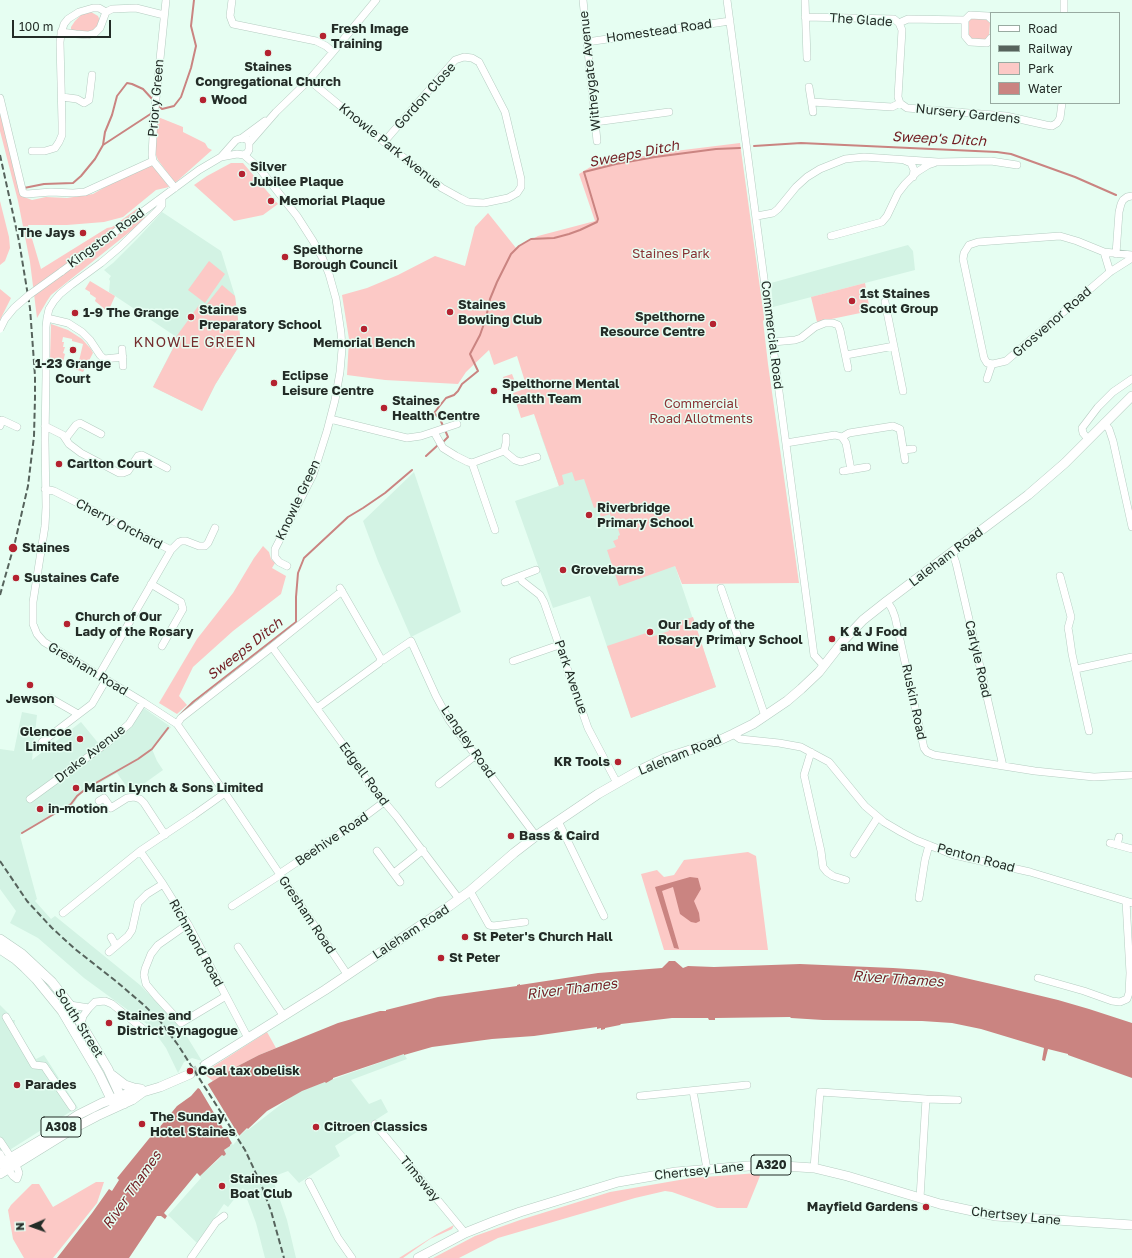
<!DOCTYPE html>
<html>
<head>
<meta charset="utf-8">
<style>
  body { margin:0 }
  #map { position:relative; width:1132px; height:1258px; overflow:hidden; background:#e6fef2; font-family:"Golos Text",sans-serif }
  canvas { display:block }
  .legend { position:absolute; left:990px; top:12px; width:130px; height:92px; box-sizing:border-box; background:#e6fef2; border:1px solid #98aaa1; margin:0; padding:5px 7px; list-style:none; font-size:12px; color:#232c27 }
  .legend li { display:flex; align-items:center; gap:8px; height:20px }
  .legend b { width:20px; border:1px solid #98aaa1 }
  .north { position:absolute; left:12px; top:1206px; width:40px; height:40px; -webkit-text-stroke:3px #e6fef2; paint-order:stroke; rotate:268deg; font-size:11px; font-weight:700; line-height:16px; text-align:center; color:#232c27 }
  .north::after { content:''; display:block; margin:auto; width:14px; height:18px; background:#232c27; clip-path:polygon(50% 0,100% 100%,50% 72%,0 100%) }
  .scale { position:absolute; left:12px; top:20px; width:99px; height:18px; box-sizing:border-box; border:2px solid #232c27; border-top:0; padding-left:5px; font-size:12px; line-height:14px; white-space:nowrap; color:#232c27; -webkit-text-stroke:3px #e6fef2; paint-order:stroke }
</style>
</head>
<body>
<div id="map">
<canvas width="1132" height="1258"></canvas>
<ul class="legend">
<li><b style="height:5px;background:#fff"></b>Road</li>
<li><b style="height:5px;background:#56635c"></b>Railway</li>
<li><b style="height:11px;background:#fcc9c6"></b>Park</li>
<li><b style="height:11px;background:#ca8481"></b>Water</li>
</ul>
<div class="north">N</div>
<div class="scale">100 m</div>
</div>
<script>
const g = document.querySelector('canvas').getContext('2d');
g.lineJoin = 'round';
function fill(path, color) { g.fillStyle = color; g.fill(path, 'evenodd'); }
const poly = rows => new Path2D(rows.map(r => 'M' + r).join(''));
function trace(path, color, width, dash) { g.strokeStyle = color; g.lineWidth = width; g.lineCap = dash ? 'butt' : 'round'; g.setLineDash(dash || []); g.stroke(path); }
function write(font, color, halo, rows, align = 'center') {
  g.font = font + ' "Golos Text",sans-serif'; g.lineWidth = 3; g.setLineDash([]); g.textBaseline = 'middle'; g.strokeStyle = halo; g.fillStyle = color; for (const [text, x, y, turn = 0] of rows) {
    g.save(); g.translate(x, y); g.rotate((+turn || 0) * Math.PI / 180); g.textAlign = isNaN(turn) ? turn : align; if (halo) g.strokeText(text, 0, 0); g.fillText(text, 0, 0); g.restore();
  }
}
fill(poly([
  [162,212,221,251,235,296,241,343,215,385,202,411,153,387,178,338,109,292,110,281,109,279,111,276,104,270,113,263,138,238],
  [908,245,913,251,915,270,773,307,771,283],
  [620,403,716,687,631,718,590,596,553,608,515,501,559,486,540,433],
  [414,472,461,612,411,637,378,561,363,521],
  [138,704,171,727,152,749,157,761,163,770,131,793,117,773,80,794,73,805,52,814,23,832,20,836,37,899,35,901,51,919,55,916,140,985,181,1027,202,1061,192,1058,184,1062,178,1073,166,1048,148,1023,147,1024,84,978,38,938,10,923,16,911,0,889,0,749,14,751,22,712,37,715,32,760,81,722,99,744,129,720],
  [0,1005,8,1013,12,1020,15,1020,14,1026,36,1059,44,1055,78,1108,70,1112,0,1156],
  [404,1054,407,1059,351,1080,369,1104,381,1099,388,1112,335,1146,340,1156,299,1183,288,1171,272,1177,287,1220,296,1258,265,1258,256,1223,243,1188,228,1207,224,1204,197,1243,168,1215,201,1178,199,1175,200,1175,217,1161,222,1155,224,1150,230,1146,230,1145,247,1129,248,1130,297,1092]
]), '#d3f3e4');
fill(poly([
  [91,12,98,16,100,21,96,31,83,33,71,30,71,27,75,21,83,13],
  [970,18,985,18,990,23,989,36,984,40,972,40,968,34,968,22],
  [0,111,19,187,24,197,32,200,46,197,67,198,93,194,119,179,153,163,169,187,156,190,123,217,104,222,67,225,28,225,41,269,107,228,112,227,138,208,147,218,51,295,47,301,37,318,30,262,18,201,0,131],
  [158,117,183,127,183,132,205,143,208,148,212,150,175,183,158,160,154,150],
  [740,143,764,317,764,320,763,321,768,364,799,583,682,584,675,566,619,586,607,550,616,547,613,541,618,539,618,536,620,535,614,516,611,517,610,514,601,517,597,507,594,508,584,479,575,481,572,472,562,475,564,484,559,486,534,414,521,418,513,393,527,388,517,356,494,365,489,350,466,372,458,384,385,380,347,375,349,339,342,295,367,288,398,275,435,256,465,266,475,227,488,213,516,248,538,236,595,221,579,174,592,166,613,161,675,151],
  [231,163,243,163,278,204,263,215,234,221,194,185,207,176],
  [0,201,9,237,10,248,5,261,0,265],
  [209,261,225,274,205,303,188,290],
  [90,281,115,296,108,312,95,301,96,298,90,294,90,292,85,289],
  [865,283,870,311,817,322,811,297],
  [222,285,235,296,241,343,215,385,202,411,153,387,178,339,176,337,199,305,207,304],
  [0,289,11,298,0,320],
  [51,324,68,330,82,339,91,349,93,353,83,372,72,368,73,364,78,365,83,344,72,341,72,339,63,337,62,342,64,342,63,347,65,347,63,353,65,354,62,366,50,361],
  [512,374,517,387,508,390,503,377],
  [263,546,269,552,271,559,275,563,272,568,286,576,281,594,233,631,193,667,179,696,187,705,177,714,159,703,197,639,233,593,254,558],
  [693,617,716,687,631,718,607,646,649,632,651,637,669,631,667,625],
  [748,852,756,856,768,950,664,950,641,874,657,870,664,877,674,875,684,860],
  [267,1032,276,1048,259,1055,234,1068,213,1081,203,1073],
  [758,1173,760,1176,747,1208,717,1208,672,1192,665,1191,635,1198,498,1238,459,1258,433,1258,475,1236,520,1220,610,1192,691,1178],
  [96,1182,104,1182,97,1203,53,1258,24,1258,13,1239,8,1210,11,1205,32,1184,39,1184,53,1207],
  [454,1225,452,1229,430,1239,403,1258,399,1258,437,1234]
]), '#fcc9c6');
fill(poly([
  [690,877,698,878,701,889,694,901,699,913,700,921,696,923,691,922,680,914,673,887,662,891,679,949,674,948,655,887],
  [669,961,675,961,683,968,688,966,714,967,800,964,893,968,923,970,939,972,1000,986,1058,1000,1089,1009,1132,1023,1132,1078,1068,1055,1068,1054,1048,1049,1045,1061,1042,1060,1044,1048,981,1029,952,1023,922,1021,823,1020,791,1018,790,1017,715,1018,715,1020,709,1020,708,1018,672,1018,621,1024,620,1025,605,1028,605,1029,601,1030,601,1028,597,1029,597,1027,534,1036,492,1039,432,1047,404,1055,404,1054,333,1078,333,1079,326,1083,325,1082,302,1091,267,1111,248,1129,247,1128,230,1145,230,1146,224,1150,226,1154,224,1156,222,1155,200,1176,197,1173,164,1213,167,1216,165,1219,161,1216,157,1216,129,1258,57,1258,92,1213,109,1189,112,1191,119,1180,117,1178,152,1135,154,1134,177,1106,191,1096,198,1088,200,1089,234,1068,259,1055,338,1023,380,1011,386,1011,386,1010,438,997,517,986,517,985,520,984,520,985,598,973,662,968]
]), '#ca8481');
fill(poly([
  [207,1083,240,1137,233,1145,198,1086,200,1087]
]), '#e6fef2');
trace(poly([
  [157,104,162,109,174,106,181,97,191,68,196,46,191,26,194,0],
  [103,145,152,113],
  [754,146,801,143,997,152,1011,154,1075,177,1116,195],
  [24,188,44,184,73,183,81,176,95,159,103,145,105,132,112,115,117,96,127,83,132,84,143,89,154,101],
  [443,426,440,419,434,413,446,398,454,395,458,391,462,384,478,371,470,354,480,335,486,318,490,299,497,282,511,254,519,246,531,239,554,238,569,234,580,230,597,222,598,219,584,172,616,164,655,157,716,149,740,148],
  [442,443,448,437,445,430],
  [426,456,438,445],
  [180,715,193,702,296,622,296,597,298,573,304,558,348,517,363,508,385,493,412,470],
  [22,833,71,804,77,796,87,788,138,759,152,749,168,728]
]), '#ca8481', 2);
trace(poly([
  [190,1074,205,1065]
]), '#bfd4c9', 9, [9, 4.5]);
const minor = poly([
  [166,0,154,118,152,155,153,161,175,188],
  [232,0,230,16,233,24,316,41,326,46,333,52],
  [583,0,597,141],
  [727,0,814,655,824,666],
  [805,0,807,58],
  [1064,13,1064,0],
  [805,17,894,19,899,23,908,19,965,20,970,15,988,16,991,19],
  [965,20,965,36,970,42,987,43,991,38],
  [899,23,902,30,898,97,900,103],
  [61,32,76,34,88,35,95,33,100,28,106,12],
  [587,42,730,21],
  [309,80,384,142,442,188,460,198,468,202,484,203,508,198,517,193,521,187,521,179,505,112,479,62,472,58,464,57,455,60,384,142],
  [809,87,813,112],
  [62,97,77,99,84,103,89,100,92,75],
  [0,98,23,193,27,194,51,192,73,193,85,192,153,161],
  [812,102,892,107,900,103,907,108,1006,116,1046,125,1052,126,1057,123,1060,118,1062,103],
  [595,122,669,112],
  [249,143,276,112,309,80,333,52,376,0],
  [32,151,45,151,55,148,59,142,62,135,62,123,60,42,61,34,64,24,68,19,79,12,93,8,99,8,106,12,112,9,136,8,164,15],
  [244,155,259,168,297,216,313,241,322,257,329,274,336,299,341,333,342,349,340,372,335,400,327,431,313,475,275,549,275,557,279,562,287,566],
  [221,157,236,140,242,138,265,121],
  [904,160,911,163,914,170,913,177],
  [162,198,162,205,158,210,120,247,101,263,71,285,60,294,54,301,49,309,47,318,46,327,46,376,45,440,46,507,45,526,33,602,33,624,37,634,44,642,143,702,177,724,225,793,347,974],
  [757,216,773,213,778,209,796,187,807,177,820,169,845,159,864,157,938,162,991,161,1017,165],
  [831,236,882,222,887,216,898,193,905,184,917,172,928,165,934,163],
  [1104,252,1110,272],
  [1116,254,1119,212,1121,204,1123,200,1127,197,1132,196],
  [1132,255,1104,252,1077,241,1060,236,978,242,969,245,964,253,963,259,984,358,987,363,993,364,1006,361,1110,272,1132,258],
  [61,272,199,170,221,157,237,154,244,155,247,153,249,150,249,143,248,140,242,138],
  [885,302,903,391],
  [47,318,68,323,82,332,90,340,100,355,104,359,123,357],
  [773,342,795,340,801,338,815,327,825,323,833,323,838,325,840,330,848,368],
  [122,349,123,366],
  [846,355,894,346],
  [987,379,992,364],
  [330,419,407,438,421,436,457,424],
  [1104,423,1109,429,1113,441,1132,527],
  [0,426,2,420,17,427],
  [45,426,63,435,69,444,81,453,119,473,123,473,128,471,138,456,142,455,167,468],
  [434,432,443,448,456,456,468,462,472,463,504,451],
  [506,437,506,443,504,451,515,460,521,462,537,457],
  [842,437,846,443,851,470],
  [66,438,76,425,80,423,101,434],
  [1088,439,1083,433,1082,428,1098,407,1113,392,1132,379],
  [786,443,835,435,842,437,849,433,893,426,900,429,905,460],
  [904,450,913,449],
  [472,463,495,530],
  [843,471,867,467],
  [45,489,54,491,171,550,99,675],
  [171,550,179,542,182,541,186,541,199,546,205,546,208,543,215,528],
  [952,552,956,563,1003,766],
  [520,576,522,581,540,595,544,602,588,728,617,783],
  [1060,576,1071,617,1068,628,1069,633,1072,654,1089,731],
  [505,582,536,570],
  [151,584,181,602,183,609,162,646],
  [340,588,381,659],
  [721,588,765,716],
  [887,601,892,609,895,617,924,748,927,752,934,755,1035,771,1094,777,1132,775],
  [272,647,350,754,370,785,397,817,459,899],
  [513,661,559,645],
  [1076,669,1132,657],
  [50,698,78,714],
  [317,708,379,663,381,659,383,660,411,641,436,696,449,720,536,836],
  [177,724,181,718,272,647,342,591],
  [733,734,740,739,779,743,801,747,829,762,865,806,884,822,901,832,916,840,954,855,1030,872,1132,903],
  [42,742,92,704,106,680],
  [811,752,804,775,821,851,823,867,827,872,833,876,846,880],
  [439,784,476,755],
  [30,799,107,743,129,724,143,702],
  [99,801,104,798,111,808,127,798,134,797,140,799,144,803,165,835],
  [558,821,604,916],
  [1110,843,1132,849],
  [1117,845,1119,837],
  [140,851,163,884,188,924,248,1038],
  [377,851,400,882],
  [854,854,878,817],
  [394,873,423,850],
  [279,874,356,823,384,802],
  [470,891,489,925,493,926,525,922],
  [919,898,925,860,929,845],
  [232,906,280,875],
  [63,913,140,851,194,815,225,793],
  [188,924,158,945,151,954,145,969,144,975,146,984,156,996,181,1023,226,996],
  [111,937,116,946],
  [238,947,283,1015],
  [109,952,128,936,132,930,138,903,147,894,163,884],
  [1038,978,1084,991,1112,1001,1120,1002,1127,999,1129,993,1130,973,1126,901],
  [70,1005,89,1008],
  [6,1017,34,1065,44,1066,72,1107],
  [81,1024,83,1016,89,1008,95,1002,105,1001,112,1004,143,1029],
  [693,1091,707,1169],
  [640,1096,747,1085],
  [926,1099,958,1100],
  [375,1124,465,1233],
  [0,1141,16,1165,19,1173,17,1179,13,1176,8,1169,0,1154],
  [814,1168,820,1092,926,1099,920,1198],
  [309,1182,338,1238,352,1258],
  [191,1258,216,1222,224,1216]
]);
const major = poly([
  [0,939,22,954,52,982,70,1005,108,1069,124,1104],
  [0,949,15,959,25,968,36,979,62,1011,99,1074,115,1107],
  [205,1065,325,990,448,907,470,891,514,853,536,836,598,794,640,770,665,758,718,741,733,734,753,724,787,701,801,689,819,672,844,640,863,620,887,601,1028,495,1065,463,1132,396],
  [112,1075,125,1085,134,1088,141,1089],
  [0,1164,44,1138,78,1115,102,1103,129,1093,143,1092,160,1087,190,1074],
  [0,1174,76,1127,97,1116,132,1100,143,1092],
  [418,1258,465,1233,495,1221,520,1212,618,1182,676,1172,748,1166,769,1165,814,1168,847,1176,940,1204,996,1216,1132,1225]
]);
trace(minor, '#b5ccc1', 8);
trace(major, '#b5ccc1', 10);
trace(minor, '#fff', 7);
trace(major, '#fff', 9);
trace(poly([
  [0,155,19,241,30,308,35,376,35,398,34,436,28,486,15,542,0,595],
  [0,861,27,901,52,928,75,949,117,982,145,1006,160,1021,178,1045,245,1150,261,1184,271,1211,284,1258]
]), '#56635c', 2, [6, 3]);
const minorBridge = poly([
  [0,329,5,319,14,308,29,295,61,272]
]);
trace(minorBridge, '#b5ccc1', 8, []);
trace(minorBridge, '#fff', 7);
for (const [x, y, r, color] of [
  [323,36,4,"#b42230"],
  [268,53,4,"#b42230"],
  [203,100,4,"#b42230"],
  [242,174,4,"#b42230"],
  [271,201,4,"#b42230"],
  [83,233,4,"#b42230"],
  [285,257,4,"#b42230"],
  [852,301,4,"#b42230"],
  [450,312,4,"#b42230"],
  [75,313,4,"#b42230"],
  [191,317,4,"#b42230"],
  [713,324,4,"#b42230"],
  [364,329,4,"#b42230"],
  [73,350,4,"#b42230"],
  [274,383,4,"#b42230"],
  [494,391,4,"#b42230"],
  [384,408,4,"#b42230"],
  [59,464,4,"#b42230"],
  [589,515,4,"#b42230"],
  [13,548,5,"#b42230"],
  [563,570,4,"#b42230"],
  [16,578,4,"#b42230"],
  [67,624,4,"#b42230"],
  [650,632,4,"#b42230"],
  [832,639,4,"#b42230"],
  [30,685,4,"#b42230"],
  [80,739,4,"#b42230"],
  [618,762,4,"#b42230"],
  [76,788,4,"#b42230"],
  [40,809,4,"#b42230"],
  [511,836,4,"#b42230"],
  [465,937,4,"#b42230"],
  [441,958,4,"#b42230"],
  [109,1023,4,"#b42230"],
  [190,1071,4,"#b42230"],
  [17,1085,4,"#b42230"],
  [142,1124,4,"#b42230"],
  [316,1127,4,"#b42230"],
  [222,1186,4,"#b42230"],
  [926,1207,4,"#b42230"]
]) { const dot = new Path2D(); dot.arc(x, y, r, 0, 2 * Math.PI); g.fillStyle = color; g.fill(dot); trace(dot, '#e6fef2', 1.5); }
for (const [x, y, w] of [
  [61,1127,40],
  [771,1165,40]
]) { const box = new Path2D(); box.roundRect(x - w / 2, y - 10, w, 20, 3); g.fillStyle = '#e6fef2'; g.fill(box); trace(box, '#232c27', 1); }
write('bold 12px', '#232c27', null, [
  ["A308",61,1127],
  ["A320",771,1165]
]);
write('13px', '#232c27', '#e6fef2', [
  ["The Glade",861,20,4],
  ["Homestead Road",659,31,-8],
  ["Witheygate Avenue",590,71,-96],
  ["Gordon Close",425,96,-48],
  ["Priory Green",156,98,-85],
  ["Nursery Gardens",968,114,6],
  ["Knowle Park Avenue",390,146,39],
  ["Kingston Road",106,238,-36],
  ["Grosvenor Road",1052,322,-41],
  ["Commercial Road",772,335,83],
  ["Knowle Green",298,500,-65],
  ["Cherry Orchard",119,524,27],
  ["Laleham Road",946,557,-37],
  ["Carlyle Road",978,659,77],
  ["Gresham Road",88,669,31],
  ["Park Avenue",571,677,71],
  ["Ruskin Road",914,702,78],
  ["Langley Road",468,742,55],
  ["Drake Avenue",90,754,-38],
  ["Laleham Road",680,755,-22],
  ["Edgell Road",364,774,54],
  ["Beehive Road",332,839,-34],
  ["Penton Road",976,858,15],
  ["Gresham Road",307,915,56],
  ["Laleham Road",411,932,-33],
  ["Richmond Road",196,943,61],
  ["South Street",79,1023,58],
  ["Chertsey Lane",699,1171,-6],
  ["Timsway",420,1179,50],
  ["Chertsey Lane",1016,1216,6]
]);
write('bold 13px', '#232c27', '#e6fef2', [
  ["Fresh Image",331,29],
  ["Training",331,44],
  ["Staines",268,67,"center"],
  ["Congregational Church",268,82,"center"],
  ["Wood",211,100],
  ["Silver",250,167],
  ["Jubilee Plaque",250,182],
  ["Memorial Plaque",279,201],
  ["The Jays",75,233,"right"],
  ["Spelthorne",293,250],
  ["Borough Council",293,265],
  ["1st Staines",860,294],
  ["Scout Group",860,309],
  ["Staines",458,305],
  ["Bowling Club",458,320],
  ["Staines",199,310],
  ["Preparatory School",199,325],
  ["1-9 The Grange",83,313],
  ["Spelthorne",705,317,"right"],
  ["Resource Centre",705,332,"right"],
  ["Memorial Bench",364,343,"center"],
  ["1-23 Grange",73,364,"center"],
  ["Court",73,379,"center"],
  ["Eclipse",282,376],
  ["Leisure Centre",282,391],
  ["Spelthorne Mental",502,384],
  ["Health Team",502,399],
  ["Staines",392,401],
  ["Health Centre",392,416],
  ["Carlton Court",67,464],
  ["Riverbridge",597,508],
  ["Primary School",597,523],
  ["Staines",22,548],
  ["Grovebarns",571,570],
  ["Sustaines Cafe",24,578],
  ["Church of Our",75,617],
  ["Lady of the Rosary",75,632],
  ["Our Lady of the",658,625],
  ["Rosary Primary School",658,640],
  ["K & J Food",840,632],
  ["and Wine",840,647],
  ["Jewson",30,699,"center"],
  ["Glencoe",72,732,"right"],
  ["Limited",72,747,"right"],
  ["KR Tools",610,762,"right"],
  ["Martin Lynch & Sons Limited",84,788],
  ["in-motion",48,809],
  ["Bass & Caird",519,836],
  ["St Peter's Church Hall",473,937],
  ["St Peter",449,958],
  ["Staines and",117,1016],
  ["District Synagogue",117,1031],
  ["Coal tax obelisk",198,1071],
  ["Parades",25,1085],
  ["The Sunday",150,1117],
  ["Hotel Staines",150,1132],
  ["Citroen Classics",324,1127],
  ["Staines",230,1179],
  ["Boat Club",230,1194],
  ["Mayfield Gardens",918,1207,"right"]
], 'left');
write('13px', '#893335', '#e6fef2', [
  ["Staines Park",671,254],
  ["Commercial",701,404],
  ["Road Allotments",701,419]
]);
write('italic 14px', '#721d22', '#e6fef2', [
  ["Sweep's Ditch",939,139,3],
  ["Sweeps Ditch",634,154,-11],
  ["Sweeps Ditch",245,649,-38],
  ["River Thames",898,979,4],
  ["River Thames",572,989,-7],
  ["River Thames",132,1190,-55]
]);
g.letterSpacing = '1px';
write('14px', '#752e2f', '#e6fef2', [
  ["KNOWLE GREEN",195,343]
]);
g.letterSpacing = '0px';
</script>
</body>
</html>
